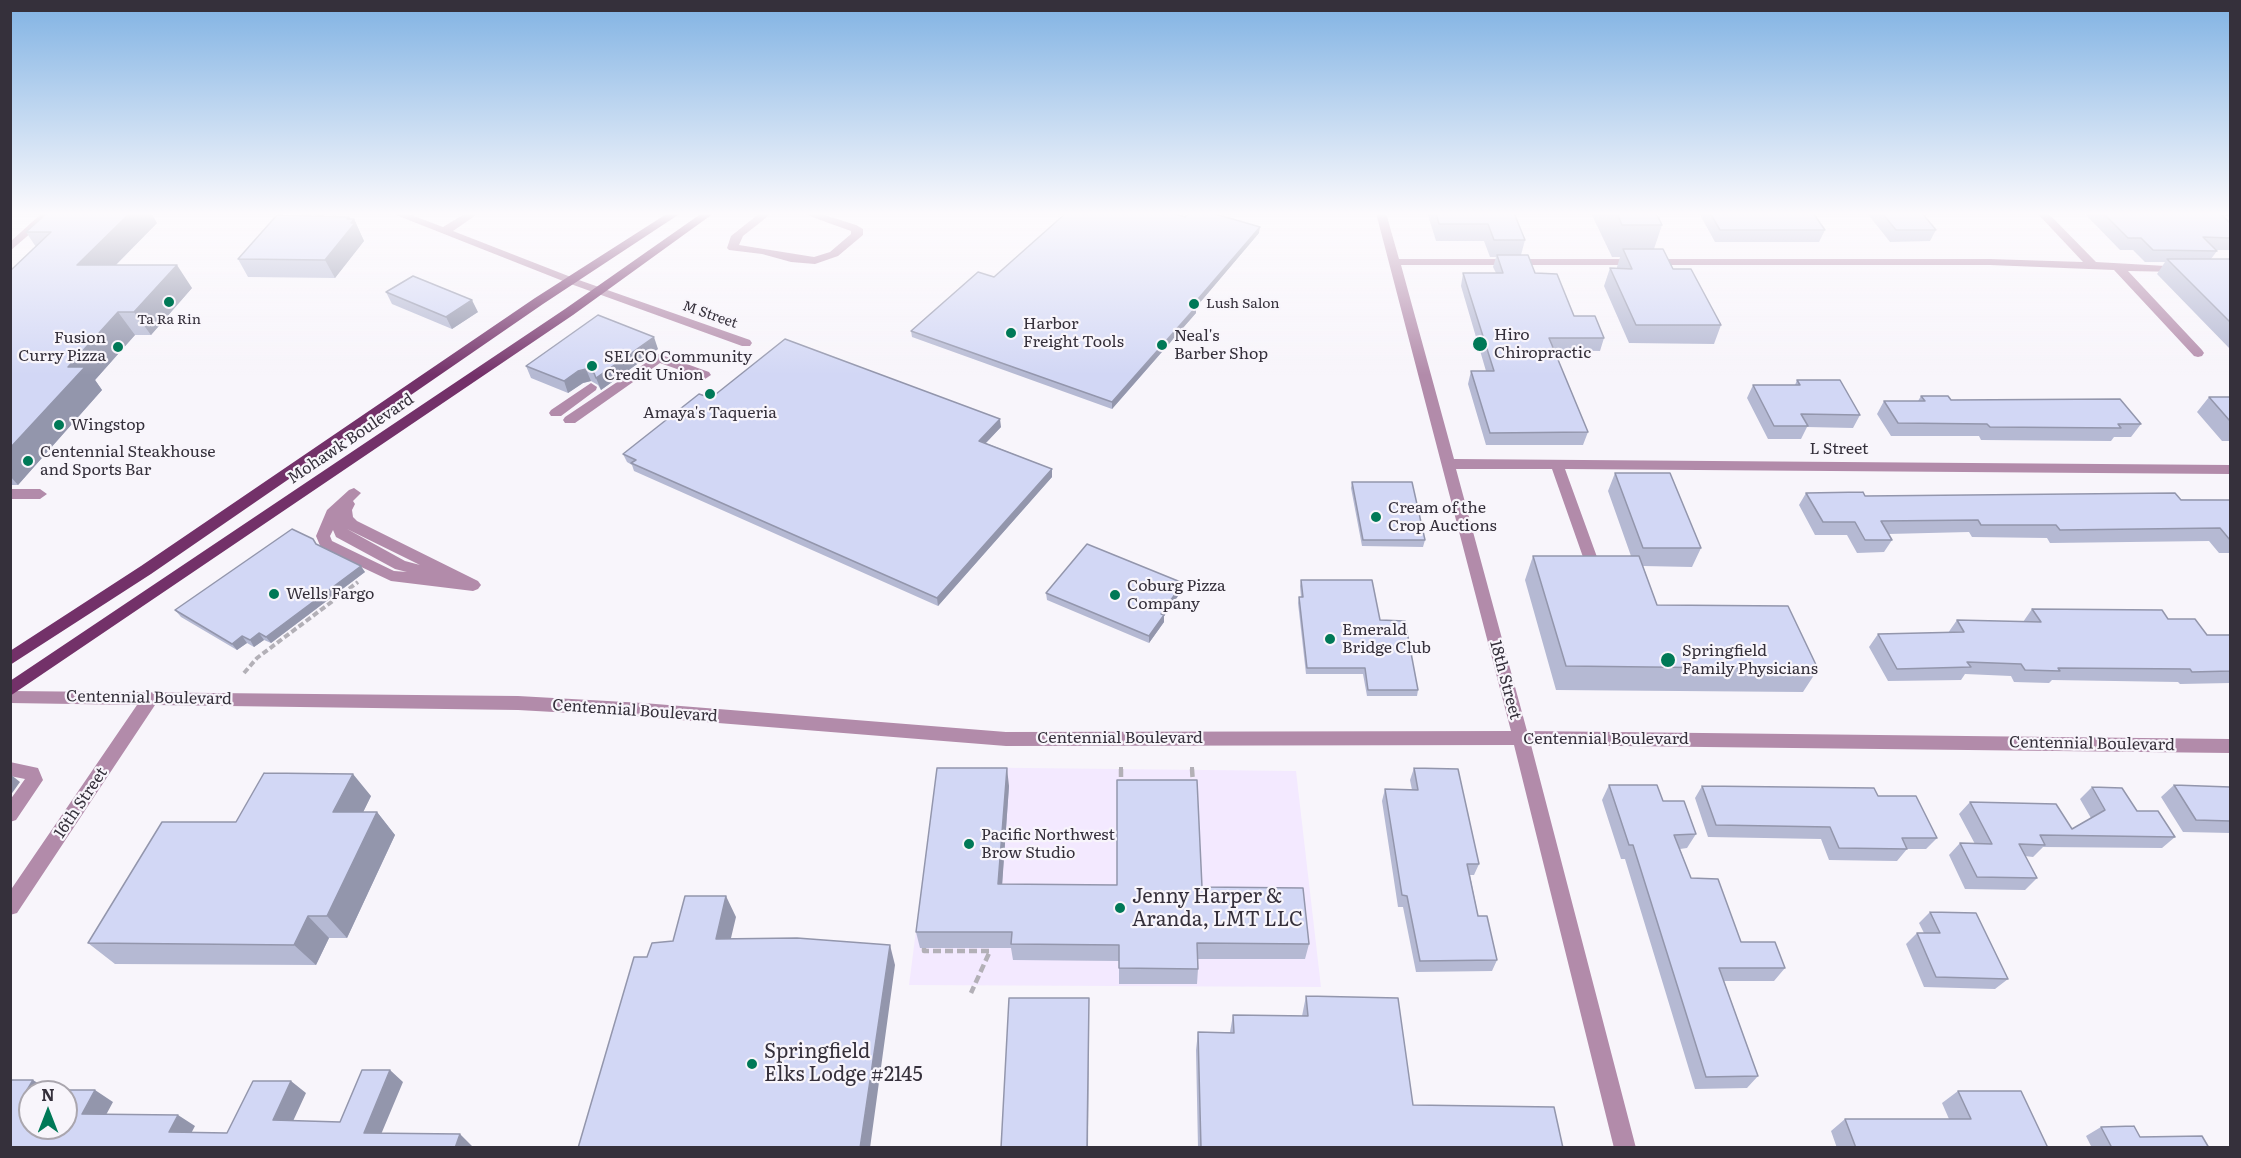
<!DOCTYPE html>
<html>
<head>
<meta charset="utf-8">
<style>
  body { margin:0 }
  #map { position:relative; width:2241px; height:1158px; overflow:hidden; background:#f8f5fb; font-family:Literata,serif }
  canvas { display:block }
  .frame { position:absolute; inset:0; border:12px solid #35303b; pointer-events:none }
  .north { position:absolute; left:18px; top:1080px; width:60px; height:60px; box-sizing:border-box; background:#f8f5fb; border:2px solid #aaa6ae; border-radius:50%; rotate:0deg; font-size:16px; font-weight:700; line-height:24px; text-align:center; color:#35303b }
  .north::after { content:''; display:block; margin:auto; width:21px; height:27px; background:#007957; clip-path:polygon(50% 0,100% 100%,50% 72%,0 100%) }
</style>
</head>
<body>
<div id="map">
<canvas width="2241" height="1158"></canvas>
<div class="frame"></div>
<div class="north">N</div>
</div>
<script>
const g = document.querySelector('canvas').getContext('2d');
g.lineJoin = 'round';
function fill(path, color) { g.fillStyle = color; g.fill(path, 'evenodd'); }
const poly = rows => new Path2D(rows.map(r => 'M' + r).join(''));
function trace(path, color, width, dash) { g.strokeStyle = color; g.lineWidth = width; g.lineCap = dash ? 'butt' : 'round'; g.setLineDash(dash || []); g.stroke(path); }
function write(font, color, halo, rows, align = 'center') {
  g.font = font + ' Literata,serif'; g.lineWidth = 4.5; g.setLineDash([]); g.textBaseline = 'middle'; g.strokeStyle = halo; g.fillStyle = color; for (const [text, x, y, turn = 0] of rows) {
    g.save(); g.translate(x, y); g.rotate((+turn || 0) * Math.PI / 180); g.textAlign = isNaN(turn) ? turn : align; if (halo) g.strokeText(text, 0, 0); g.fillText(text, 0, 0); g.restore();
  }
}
fill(poly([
  [937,767,1296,771,1321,987,909,985]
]), '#f3e9ff');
trace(poly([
  [244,673,257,658,358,582],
  [1121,767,1121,771],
  [1192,767,1192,771]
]), '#b3b0b7', 4, [6, 3]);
trace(poly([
  [1121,769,1121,784],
  [1192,769,1193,784],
  [924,948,924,951,990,951,971,993]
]), '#b3b0b7', 4.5, [8, 4]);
fill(poly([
  [42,213,54,213,10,251,10,242,42,213],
  [391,213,406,213,443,227,466,213,479,213,453,231,576,279,750,340,752,343,750,346,742,346,568,283,391,213],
  [760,213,772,213,743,236,739,245,814,257,830,252,851,234,851,231,801,213,818,213,856,225,863,229,863,235,838,256,815,264,791,262,762,254,729,250,727,248,731,236,760,213],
  [1376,213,1386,213,1399,259,1990,259,2083,262,2037,213,2048,213,2096,262,2184,267,2186,269,2180,272,2128,271,2202,350,2204,353,2202,356,2198,357,2194,356,2114,270,1990,265,1401,265,1454,459,2230,465,2230,474,1565,469,1597,557,1590,562,1583,557,1552,469,1456,469,1527,731,2230,739,2230,753,1531,745,1636,1148,1614,1148,1514,745,1006,746,643,717,518,710,155,705,17,913,10,915,10,891,137,705,10,703,10,691,518,696,643,703,1006,732,1511,731,1376,213],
  [2225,213,2230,213,2230,217,2226,216,2225,213],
  [659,354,709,372,711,375,705,379,660,363,575,423,565,423,563,420,565,417,659,354],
  [591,383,597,387,596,390,561,416,551,416,549,413,551,410,591,383],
  [354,488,361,493,353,501,355,504,352,510,353,517,357,521,478,581,481,585,478,589,473,591,391,581,321,548,316,536,327,510,349,490,354,488],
  [347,529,420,565,405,561,347,529],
  [333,530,336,537,395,569,407,572,394,571,332,541,330,536,333,530],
  [10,489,40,489,47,494,40,499,10,499,10,489],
  [10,762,38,768,43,780,16,820,10,822,10,800,25,779,10,776,10,762]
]), '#b28baa');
fill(poly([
  [668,213,681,213,543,304,151,574,10,665,10,651,141,566,535,298,668,213],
  [702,213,714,213,573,315,10,696,10,681,565,309,702,213]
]), '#733169');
fill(poly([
  [1428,213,1514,213,1525,240,1521,255,1535,273,1574,316,1604,338,1600,351,1554,350,1588,432,1583,445,1486,445,1468,384,1471,371,1486,371,1461,286,1463,273,1496,273,1493,267,1496,257,1490,257,1484,241,1436,241,1428,215],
  [1591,213,1656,213,1662,225,1654,249,1673,269,1721,325,1714,344,1629,343,1604,286,1610,268,1617,268,1617,267,1620,257,1612,257],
  [1699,213,1813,213,1825,230,1819,242,1715,242],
  [1867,213,1922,213,1936,230,1930,241,1890,242],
  [2084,213,2220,213,2230,223,2230,250,2216,250,2217,251,2211,259,2230,259,2230,349,2157,274,2165,262,2145,262,2133,250,2120,250],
  [349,217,350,219,354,219,364,241,335,278,248,277,238,259],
  [1185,217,1259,233,1196,307,1196,313,1112,409,912,337,911,331,994,277],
  [157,223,116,265,192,288,151,335,135,335,95,380,102,390,18,485,10,485,10,271,36,247,26,232],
  [386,292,478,312,452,329,392,304],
  [658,349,601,390,598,385,591,381,583,383,568,393,531,378,526,366],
  [1797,380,1860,415,1853,428,1807,427,1801,439,1768,439,1747,398,1753,385,1795,385],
  [1921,396,1951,400,2141,424,2131,437,2114,437,2111,441,1981,440,1979,436,1891,436,1877,414,1884,401,1918,401],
  [2209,397,2230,397,2230,441,2222,441,2197,412],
  [711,398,1001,427,986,443,1052,469,1052,477,938,606,634,471,632,465,627,462,623,454],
  [1615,473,1701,548,1692,567,1643,566,1657,605,1818,669,1803,692,1556,690,1525,580,1533,556,1631,556,1608,491],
  [1352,482,1425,540,1423,547,1362,546,1351,488],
  [1806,493,1865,496,2230,500,2230,553,2219,553,2209,541,2050,543,2047,538,1972,537,1969,532,1888,534,1892,540,1884,552,1857,553,1847,535,1815,535,1799,505],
  [317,544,365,572,271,643,264,640,254,647,247,643,237,650,181,617,175,610],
  [1301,580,1380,620,1418,690,1417,696,1367,696,1363,674,1306,674,1298,603,1299,597,1301,597,1300,586],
  [1183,589,1164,616,1164,622,1149,643,1047,600,1046,593],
  [2032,609,2168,619,2207,635,2230,635,2230,683,2180,684,2178,682,2052,680,2049,683,2014,682,2011,676,1965,674,1961,680,1888,681,1869,647,1878,634,1948,633,1957,620,2023,622],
  [1414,768,1479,864,1474,875,1470,875,1478,916,1497,960,1492,971,1416,972,1403,907,1398,907,1382,801,1385,789,1412,790,1410,780],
  [1609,785,1663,801,1696,834,1687,848,1680,849,1691,878,1741,942,1785,968,1774,981,1724,981,1758,1076,1747,1088,1695,1089,1625,859,1621,859,1602,800],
  [2174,785,2230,787,2230,833,2183,832,2161,797],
  [1009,786,1002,884,1202,887,1309,944,1305,959,1198,959,1198,969,1197,984,1119,984,1119,961,1013,960,1011,948,920,948,916,932],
  [1702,786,1878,796,1937,838,1926,849,1907,849,1897,861,1829,860,1821,839,1708,837,1695,798],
  [2092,787,2137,811,2175,837,2162,848,2043,847,2033,857,2025,856,2037,878,2025,890,1965,889,1949,855,1960,843,1975,844,1959,814,1970,802,2072,829,2091,818,2080,799],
  [371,796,363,812,377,812,395,835,347,938,329,938,316,965,115,964,88,943,236,822],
  [1930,912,2008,979,1995,989,1924,987,1906,944,1917,933,1924,933,1919,923],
  [1306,996,1413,1105,1563,1148,1198,1148,1196,1050,1198,1032,1230,1032,1233,1015,1302,1016],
  [1958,1091,2048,1148,1837,1148,1831,1131,1845,1119,1949,1119,1942,1103],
  [2101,1127,2140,1137,2209,1148,2092,1148,2086,1136]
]), '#b5b9d3');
fill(poly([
  [130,213,151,213,157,223,93,288,77,265],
  [349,217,351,223,354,219,364,241,335,278,325,260],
  [1260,227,1259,233,1192,312,1192,306],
  [177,265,192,288,151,335,134,312],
  [472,300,478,312,452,329,446,317],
  [1196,307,1196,313,1112,409,1112,402],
  [118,312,135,335,95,380,102,390,18,485,10,476,10,448,68,367],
  [654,337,658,349,601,390,596,378],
  [586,369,591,381,583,383,568,393,564,381,578,371],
  [1000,419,1001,427,980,449,979,441],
  [1052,469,1052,477,938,606,937,598],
  [361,566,365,572,271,643,266,637],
  [1183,583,1183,589,1164,616,1164,622,1149,643,1149,636,1161,614],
  [259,633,264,640,254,647,250,640],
  [242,636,247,643,237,650,232,644],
  [1007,768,1009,786,1001,901,998,884],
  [10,774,20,782,10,796],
  [353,774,371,796,352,835,333,812],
  [377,812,395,835,347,938,327,916],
  [726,896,736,917,726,959,716,939],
  [308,916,329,938,316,965,294,945],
  [890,945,895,965,870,1148,860,1148],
  [1089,998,1088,1148,1087,1148],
  [390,1070,403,1082,377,1144,364,1133],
  [33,1080,52,1092,27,1090],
  [291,1081,306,1093,288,1132,273,1120],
  [95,1090,113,1102,100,1126,82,1114],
  [178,1115,195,1126,186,1143,169,1132],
  [460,1134,472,1146,471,1148,455,1148]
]), '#9396ac');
const building = poly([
  [47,213,130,213,77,265,177,265,134,312,118,312,68,367,85,367,10,448,10,271,51,232,26,232,47,213],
  [1066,213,1173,213,1185,217,1189,213,1212,213,1260,227,1192,306,1196,307,1112,402,911,331,978,272,994,277,1066,213],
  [1436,213,1514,213,1525,240,1494,240,1488,224,1439,224,1436,213],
  [1617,213,1656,213,1662,225,1622,225,1617,213],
  [1710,213,1813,213,1825,230,1720,230,1710,213],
  [1882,213,1922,213,1936,230,1896,230,1882,213],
  [2103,213,2220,213,2230,223,2230,238,2203,237,2217,251,2153,250,2141,238,2128,238,2103,213],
  [277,215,349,217,347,219,354,219,351,223,355,223,325,260,238,259,277,215],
  [1623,249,1663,249,1673,269,1691,269,1721,325,1636,325,1610,268,1632,269,1623,249],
  [1497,255,1528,255,1535,273,1557,274,1574,316,1595,316,1604,338,1549,338,1588,432,1490,433,1471,371,1494,371,1463,273,1503,273,1497,255],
  [2167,259,2230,259,2230,322,2167,259],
  [413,276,472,300,446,317,386,292,413,276],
  [598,315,654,337,596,378,594,373,586,369,578,371,564,381,526,366,598,315],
  [785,339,1000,419,979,441,1052,469,937,598,631,463,636,460,623,454,699,394,711,398,785,339],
  [1797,380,1840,380,1860,415,1801,414,1808,426,1774,426,1753,385,1800,385,1797,380],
  [1921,396,1948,396,1951,400,2120,399,2141,424,2118,424,2121,428,1990,427,1987,424,1898,423,1884,401,1925,401,1921,396],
  [2209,397,2230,397,2230,421,2209,397],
  [1615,473,1670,473,1701,548,1643,548,1615,473],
  [1352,482,1412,482,1425,540,1363,540,1352,482],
  [1863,492,1865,496,2175,493,2181,500,2230,500,2230,540,2220,528,2060,530,2056,525,1981,525,1978,520,1881,521,1892,540,1865,540,1855,522,1823,522,1806,493,1863,492],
  [292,529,313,539,316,544,361,566,266,637,259,633,250,640,242,636,232,644,175,610,292,529],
  [1087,544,1183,583,1161,614,1164,615,1149,636,1046,593,1087,544],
  [1533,556,1639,556,1657,605,1788,606,1818,669,1566,666,1533,556],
  [1301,580,1372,580,1380,620,1405,621,1418,690,1368,690,1365,668,1307,668,1299,597,1303,597,1301,580],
  [2032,609,2162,610,2168,619,2195,619,2207,635,2230,635,2230,671,2192,672,2190,669,2058,668,2060,671,2025,670,2021,664,1967,662,1971,667,1897,669,1878,634,1964,632,1957,620,2041,622,2032,609],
  [937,768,1007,768,998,884,1117,885,1117,780,1197,780,1202,887,1303,888,1309,944,1197,943,1198,969,1119,968,1119,945,1011,944,1012,932,916,932,937,768],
  [1414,768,1458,769,1479,864,1467,864,1478,916,1487,916,1497,960,1420,961,1407,896,1402,895,1385,789,1418,790,1414,768],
  [264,773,353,774,333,812,377,812,327,916,308,916,294,945,88,943,162,822,236,822,264,773],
  [1609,785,1657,785,1663,801,1684,801,1696,834,1674,835,1691,878,1718,879,1741,942,1775,942,1785,968,1719,968,1758,1076,1706,1077,1633,845,1629,845,1609,785],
  [2174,785,2230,787,2230,821,2196,820,2174,785],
  [1702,786,1874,788,1878,796,1916,796,1937,838,1902,838,1907,849,1839,848,1830,827,1716,825,1702,786],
  [2092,787,2122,788,2137,811,2158,811,2175,837,2040,835,2045,845,2019,844,2037,878,1977,877,1960,843,1992,844,1970,802,2056,804,2072,829,2105,810,2092,787],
  [685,896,726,896,716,939,797,938,890,945,860,1148,578,1148,634,957,647,957,652,943,673,941,685,896],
  [1930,912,1976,913,2008,979,1936,977,1917,933,1940,933,1930,912],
  [1306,996,1398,998,1413,1105,1554,1107,1563,1148,1201,1148,1198,1032,1234,1033,1233,1015,1308,1016,1306,996],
  [1009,998,1089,998,1087,1148,1001,1148,1009,998],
  [362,1070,390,1070,364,1133,460,1134,455,1148,10,1148,10,1080,33,1080,27,1090,95,1090,82,1114,178,1115,169,1132,227,1133,253,1081,291,1081,273,1120,340,1122,362,1070],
  [30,1092,66,1092,66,1128,30,1128,30,1092],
  [1958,1091,2021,1091,2048,1148,1856,1148,1845,1119,1971,1119,1958,1091],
  [2134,1126,2140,1137,2202,1136,2209,1148,2112,1148,2101,1127,2134,1126]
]);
fill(building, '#d2d7f5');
trace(building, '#9396ac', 1.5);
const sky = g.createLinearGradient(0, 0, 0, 375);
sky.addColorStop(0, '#80b2e3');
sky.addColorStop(0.57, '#fcfafd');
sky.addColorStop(1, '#fcfafd00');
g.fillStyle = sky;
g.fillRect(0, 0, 2241, 375);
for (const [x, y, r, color] of [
  [169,302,6,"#007957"],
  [1194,304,6,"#007957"],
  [1011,333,6,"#007957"],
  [1480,344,8,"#007957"],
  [1162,345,6,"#007957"],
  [118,347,6,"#007957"],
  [592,366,6,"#007957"],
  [710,394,6,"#007957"],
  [59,425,6,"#007957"],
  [28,461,6,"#007957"],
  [1376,517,6,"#007957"],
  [274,594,6,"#007957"],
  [1115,595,6,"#007957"],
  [1330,639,6,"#007957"],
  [1668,660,8,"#007957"],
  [969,844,6,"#007957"],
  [1120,908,6,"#007957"],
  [752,1064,6,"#007957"]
]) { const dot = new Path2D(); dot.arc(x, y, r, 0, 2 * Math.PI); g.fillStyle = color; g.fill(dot); trace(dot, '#f8f5fb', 2); }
write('14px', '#35303b', '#f8f5fb', [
  ["Lush Salon",1206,304],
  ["Ta Ra Rin",169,320,"center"]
], 'left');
write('14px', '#35303b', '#f8f5fb', [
  ["M Street",710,315,19]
]);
write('16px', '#35303b', '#f8f5fb', [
  ["Harbor",1023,324],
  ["Freight Tools",1023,342],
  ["Hiro",1494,335],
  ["Chiropractic",1494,353],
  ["Neal's",1174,336],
  ["Barber Shop",1174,354],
  ["Fusion",106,338,"right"],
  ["Curry Pizza",106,356,"right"],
  ["SELCO Community",604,357],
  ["Credit Union",604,375],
  ["Amaya's Taqueria",710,413,"center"],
  ["Wingstop",71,425],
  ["Centennial Steakhouse",40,452],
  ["and Sports Bar",40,470],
  ["Cream of the",1388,508],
  ["Crop Auctions",1388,526],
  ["Coburg Pizza",1127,586],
  ["Company",1127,604],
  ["Wells Fargo",286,594],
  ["Emerald",1342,630],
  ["Bridge Club",1342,648],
  ["Springfield",1682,651],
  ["Family Physicians",1682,669],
  ["Pacific Northwest",981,835],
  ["Brow Studio",981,853]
], 'left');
write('16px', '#35303b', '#f8f5fb', [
  ["Mohawk Boulevard",351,439,-34],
  ["L Street",1839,449],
  ["18th Street",1505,680,75],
  ["Centennial Boulevard",149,698,1],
  ["Centennial Boulevard",635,711,4],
  ["Centennial Boulevard",1120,738],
  ["Centennial Boulevard",1606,739],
  ["Centennial Boulevard",2092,744,1],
  ["16th Street",81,803,-56]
]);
write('20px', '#35303b', '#f8f5fb', [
  ["Jenny Harper &",1132,897],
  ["Aranda, LMT LLC",1132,920],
  ["Springfield",764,1052],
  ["Elks Lodge #2145",764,1075]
], 'left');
</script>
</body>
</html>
